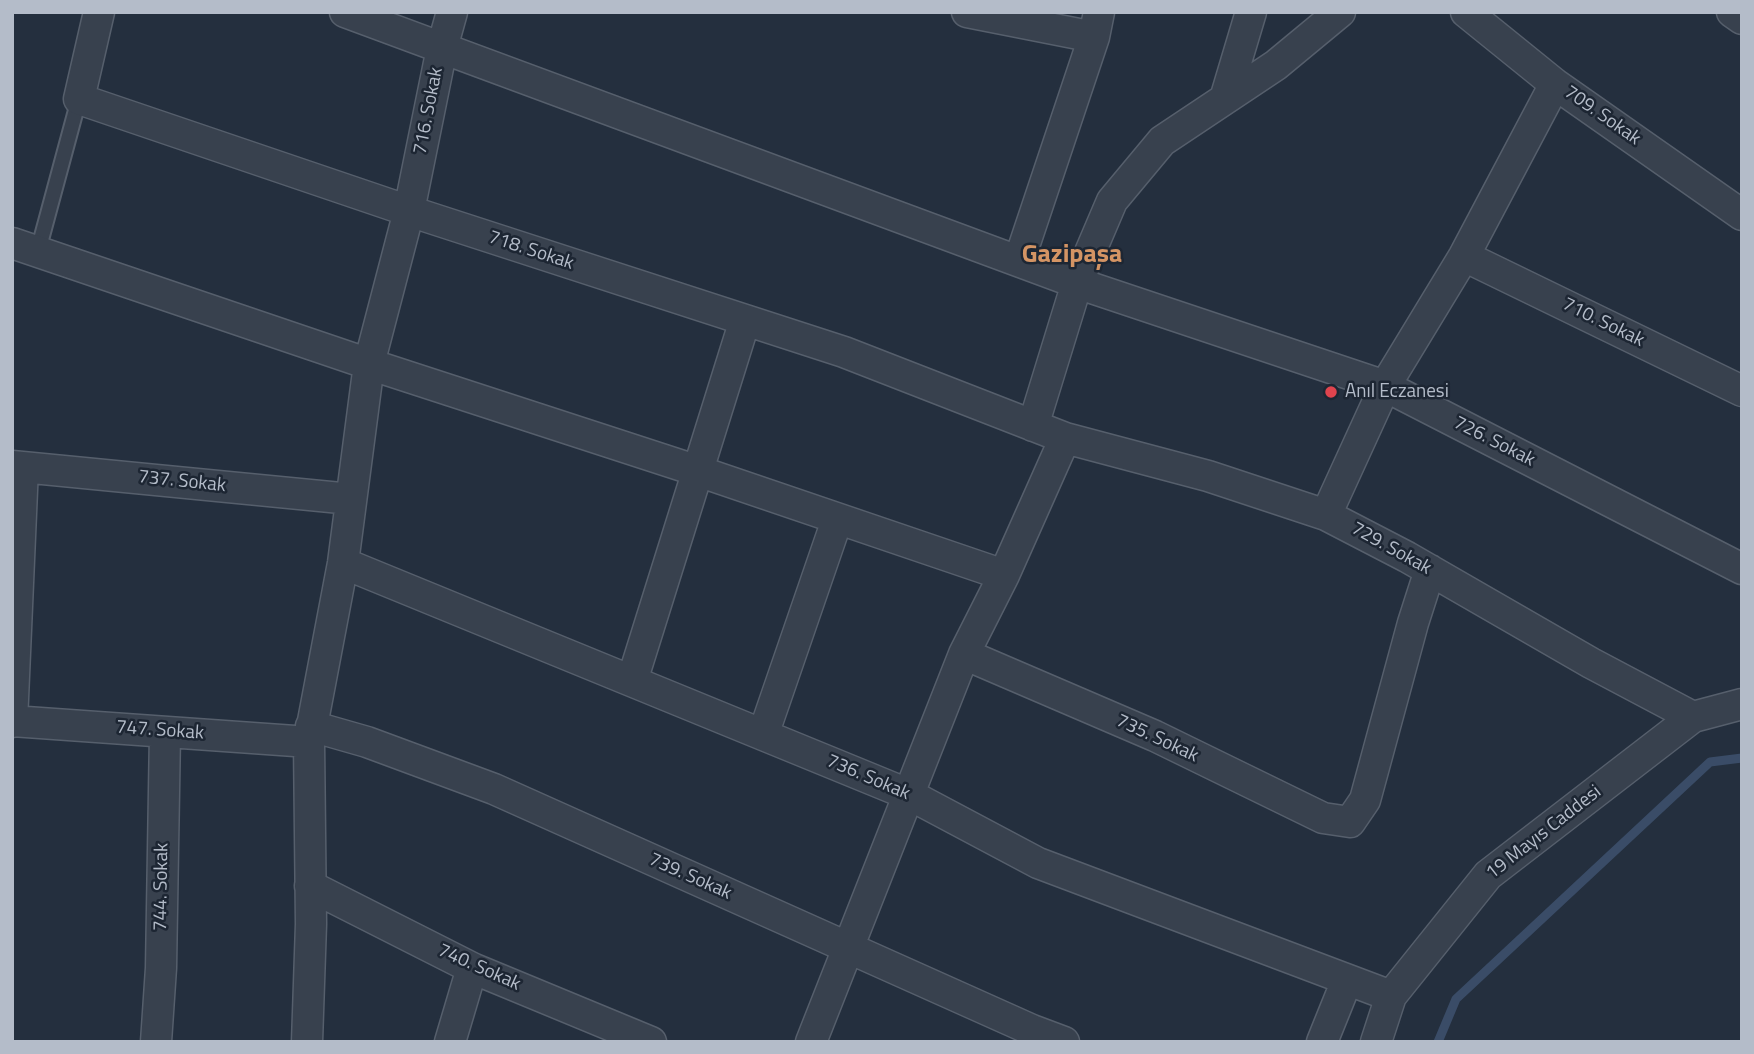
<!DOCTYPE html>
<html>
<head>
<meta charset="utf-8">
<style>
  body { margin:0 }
  #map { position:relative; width:1754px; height:1054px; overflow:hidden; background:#242f3e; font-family:"Titillium Web",sans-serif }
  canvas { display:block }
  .frame { position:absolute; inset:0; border:14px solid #b4bcc9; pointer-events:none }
</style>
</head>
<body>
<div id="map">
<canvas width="1754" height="1054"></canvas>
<div class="frame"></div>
</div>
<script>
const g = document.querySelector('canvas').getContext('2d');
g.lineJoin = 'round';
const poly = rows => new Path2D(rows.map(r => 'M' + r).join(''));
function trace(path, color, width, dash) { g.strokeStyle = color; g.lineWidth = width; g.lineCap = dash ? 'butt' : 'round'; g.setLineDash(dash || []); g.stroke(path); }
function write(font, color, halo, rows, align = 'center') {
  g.font = font + ' "Titillium Web",sans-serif'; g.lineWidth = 5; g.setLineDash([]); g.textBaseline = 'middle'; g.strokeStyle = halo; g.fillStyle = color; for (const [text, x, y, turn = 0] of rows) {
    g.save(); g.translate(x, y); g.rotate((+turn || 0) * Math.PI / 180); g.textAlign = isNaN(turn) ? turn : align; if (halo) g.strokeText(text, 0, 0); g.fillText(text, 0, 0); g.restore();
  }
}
trace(poly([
  [1438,1042,1456,999,1710,762,1742,758]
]), '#3a4c67', 9);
const service = poly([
  [38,251,79,99]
]);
const minor = poly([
  [99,12,79,99,409,211,844,352,1065,438,1208,476,1326,515,1407,557,1591,663,1693,717],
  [345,12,1077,283,1385,386,1742,569],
  [967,12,1094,37],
  [1466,12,1555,84,1742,215],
  [1732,12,1742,19],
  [1225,99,1251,12],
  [12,243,369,364,698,471,1004,575],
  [1464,256,1742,391],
  [1019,261,1094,37,1099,12],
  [1033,426,1077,283,1112,201,1162,141,1276,65,1340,12],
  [12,466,351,499],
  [1326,515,1385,386,1464,256,1555,84],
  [343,563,910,795,1038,863,1391,996],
  [964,654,1155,736,1323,818,1350,822,1365,800,1413,623,1430,570],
  [632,681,745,320],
  [12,721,309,742],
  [12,722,23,467],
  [311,726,367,742,494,789,1032,1030,1064,1042],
  [763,735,837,520],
  [310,886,472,968,651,1042],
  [156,1042,161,968,165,732],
  [307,1042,311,924,309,742,343,563,369,364,409,211,442,48,452,12],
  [450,1042,472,968],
  [811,1042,964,654,1004,575,1065,438],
  [1322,1042,1347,980],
  [1376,1042,1391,996,1488,875,1693,717,1742,704]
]);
trace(service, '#565f6c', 18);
trace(minor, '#565f6c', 33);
trace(service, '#38414e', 14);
trace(minor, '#38414e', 30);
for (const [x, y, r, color] of [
  [1331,392,7,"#e0444e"]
]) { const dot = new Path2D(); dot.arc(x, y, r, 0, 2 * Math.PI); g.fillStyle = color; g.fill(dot); trace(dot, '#1d2633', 2.5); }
write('19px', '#b4bcc9', '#1d2633', [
  ["716. Sokak",429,111,-79],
  ["709. Sokak",1602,116,35],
  ["718. Sokak",531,251,18],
  ["710. Sokak",1603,323,26],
  ["726. Sokak",1494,442,27],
  ["737. Sokak",182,482,6],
  ["729. Sokak",1391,549,29],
  ["747. Sokak",160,731,4],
  ["735. Sokak",1157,739,25],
  ["736. Sokak",868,778,23],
  ["19 Mayıs Caddesi",1544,833,-38],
  ["739. Sokak",690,877,24],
  ["744. Sokak",162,887,-89],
  ["740. Sokak",479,968,24]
]);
write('19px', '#b4bcc9', '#1d2633', [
  ["Anıl Eczanesi",1345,392]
], 'left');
write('bold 26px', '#d49464', '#1d2633', [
  ["Gazipaşa",1072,256]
]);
</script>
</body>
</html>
